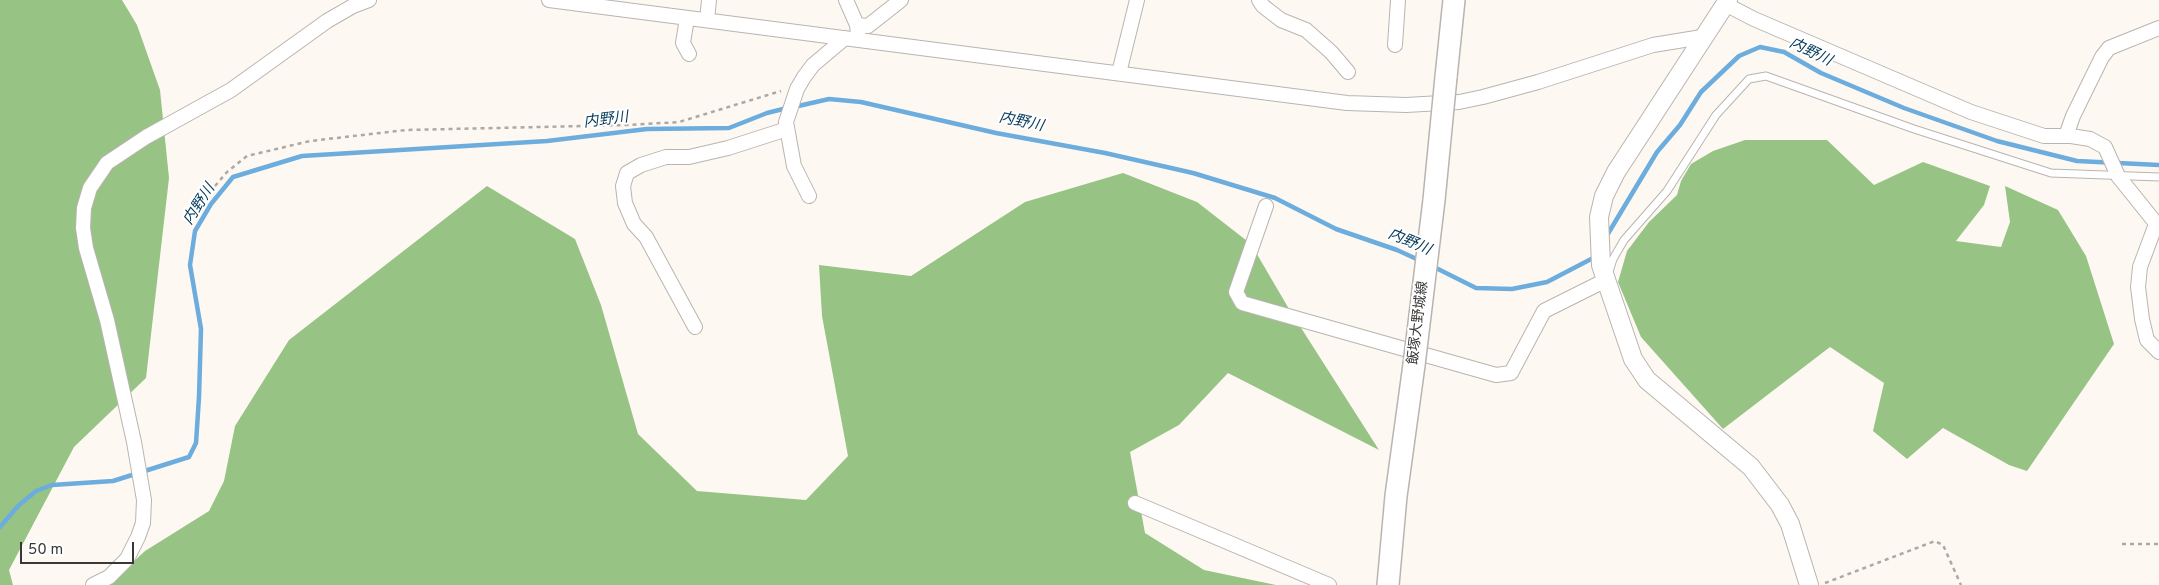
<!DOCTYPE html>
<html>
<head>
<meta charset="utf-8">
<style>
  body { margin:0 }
  #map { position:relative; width:2159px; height:585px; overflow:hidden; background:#fef8f3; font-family:Overpass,sans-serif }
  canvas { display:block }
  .scale { position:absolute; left:20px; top:542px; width:114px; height:22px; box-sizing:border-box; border:2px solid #3a3836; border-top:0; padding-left:6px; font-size:15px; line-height:18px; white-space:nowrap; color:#3a3836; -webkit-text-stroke:4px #fff; paint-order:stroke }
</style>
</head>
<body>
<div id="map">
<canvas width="2159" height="585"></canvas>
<div class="scale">50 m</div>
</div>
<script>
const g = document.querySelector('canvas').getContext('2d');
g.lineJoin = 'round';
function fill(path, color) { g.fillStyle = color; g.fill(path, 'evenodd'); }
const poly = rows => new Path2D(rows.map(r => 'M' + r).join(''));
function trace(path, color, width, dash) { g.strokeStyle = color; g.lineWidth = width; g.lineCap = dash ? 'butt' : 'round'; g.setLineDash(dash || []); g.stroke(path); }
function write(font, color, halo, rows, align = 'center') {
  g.font = font + ' Overpass,"Noto Sans JP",sans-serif'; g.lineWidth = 4; g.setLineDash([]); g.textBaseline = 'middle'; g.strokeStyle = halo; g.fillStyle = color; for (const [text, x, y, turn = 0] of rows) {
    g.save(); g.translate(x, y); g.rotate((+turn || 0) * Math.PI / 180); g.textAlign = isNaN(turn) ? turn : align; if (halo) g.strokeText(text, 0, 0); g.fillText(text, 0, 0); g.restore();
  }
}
fill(poly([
  [0,0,122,0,137,25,160,90,169,178,146,378,74,447,9,570,13,585,0,585],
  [1745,140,1827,140,1874,185,1923,162,1990,186,1984,205,1956,241,2001,247,2010,222,2005,186,2058,210,2086,256,2114,344,2027,471,2009,465,1943,428,1907,459,1873,431,1884,383,1830,347,1723,429,1641,337,1618,282,1627,251,1649,222,1677,195,1681,181,1691,164,1713,151],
  [1123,173,1197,202,1251,244,1289,309,1379,450,1228,373,1179,425,1130,452,1145,533,1204,570,1276,585,108,585,145,551,209,511,224,481,235,426,289,340,487,186,575,239,601,305,638,434,697,491,806,500,848,456,822,316,819,265,911,276,1025,202]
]), '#97c385');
trace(poly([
  [794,107,829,99,861,102,996,133,1105,153,1193,173,1275,198,1336,229,1397,250,1421,261],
  [1606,237,1657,152,1680,125,1701,92,1739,56,1760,47,1784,52,1821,73,1904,108,1997,141,2077,161,2159,165],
  [1432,266,1476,288,1512,289,1547,282,1595,257],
  [0,527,18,506,36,491,52,485,113,481,189,457,196,443,199,397,201,329,190,265,195,231,211,204,233,177,302,156,547,141,647,129,729,128,767,113,787,108]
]), '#6caddd', 4.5);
const service = poly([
  [1608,275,1613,259,1624,240,1667,191,1716,115,1749,79,1766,76,1914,129,2051,173,2159,177]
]);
const minor = poly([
  [549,0,1347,103,1406,105,1459,102,1483,97,1538,82,1653,45,1702,37],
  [846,0,857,25,858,34],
  [1259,0,1263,6,1281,20,1306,30,1331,52,1348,72],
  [1725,4,1754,19,1971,112,2044,136,2071,136,2090,139,2105,147,2118,176,2159,227],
  [687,18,683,43,689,54],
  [707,20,709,0],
  [857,25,868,26,901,0],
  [1395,45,1398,0],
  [1119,73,1137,0],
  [2066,136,2073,116,2102,57,2109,48,2159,28],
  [809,196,794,166,786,122,797,89,804,77,813,65,845,38],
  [1266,206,1236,292,1242,303,1496,375,1511,373,1544,311,1606,280],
  [2156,224,2140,267,2138,287,2142,319,2147,340,2159,352],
  [695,327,646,237,634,224,625,203,623,186,627,173,641,165,666,157,689,157,728,148,787,129],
  [1135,503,1329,585],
  [93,585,109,577,127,559,138,537,143,523,144,500,134,442,107,320,86,248,83,228,84,208,90,188,107,163,146,137,231,90,327,21,353,6,369,0]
]);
const tertiary = poly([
  [1728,0,1616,172,1604,196,1599,217,1601,265,1633,359,1647,380,1751,467,1780,505,1790,524,1809,585]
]);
const primary = poly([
  [1446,77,1454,0],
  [1388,585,1396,496,1414,365]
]);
trace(service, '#bab4b0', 9);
trace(minor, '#bab4b0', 16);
trace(tertiary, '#bab4b0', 20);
trace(primary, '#bab4b0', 24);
trace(poly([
  [215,186,227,172,247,156,310,141,406,130,629,125,679,122,781,91],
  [2122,544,2159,544],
  [1825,583,1935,541,1943,545,1961,585]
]), '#aca8a4', 2.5, [4, 4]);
trace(service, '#fff', 7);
trace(minor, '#fff', 14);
trace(tertiary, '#fff', 18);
trace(primary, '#fff', 21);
const primaryBridge = poly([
  [1414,365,1434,200,1446,77]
]);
trace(primaryBridge, '#bab4b0', 24, []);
trace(primaryBridge, '#fff', 21);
write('14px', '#3a3836', '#fff', [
  ["飯塚大野城線",1419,323,-83]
]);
write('italic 15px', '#043a5a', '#fff', [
  ["内野川",1810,53,26],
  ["内野川",606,121,-7],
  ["内野川",1021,123,12],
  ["内野川",200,205,-57],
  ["内野川",1409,243,23]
]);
</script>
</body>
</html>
